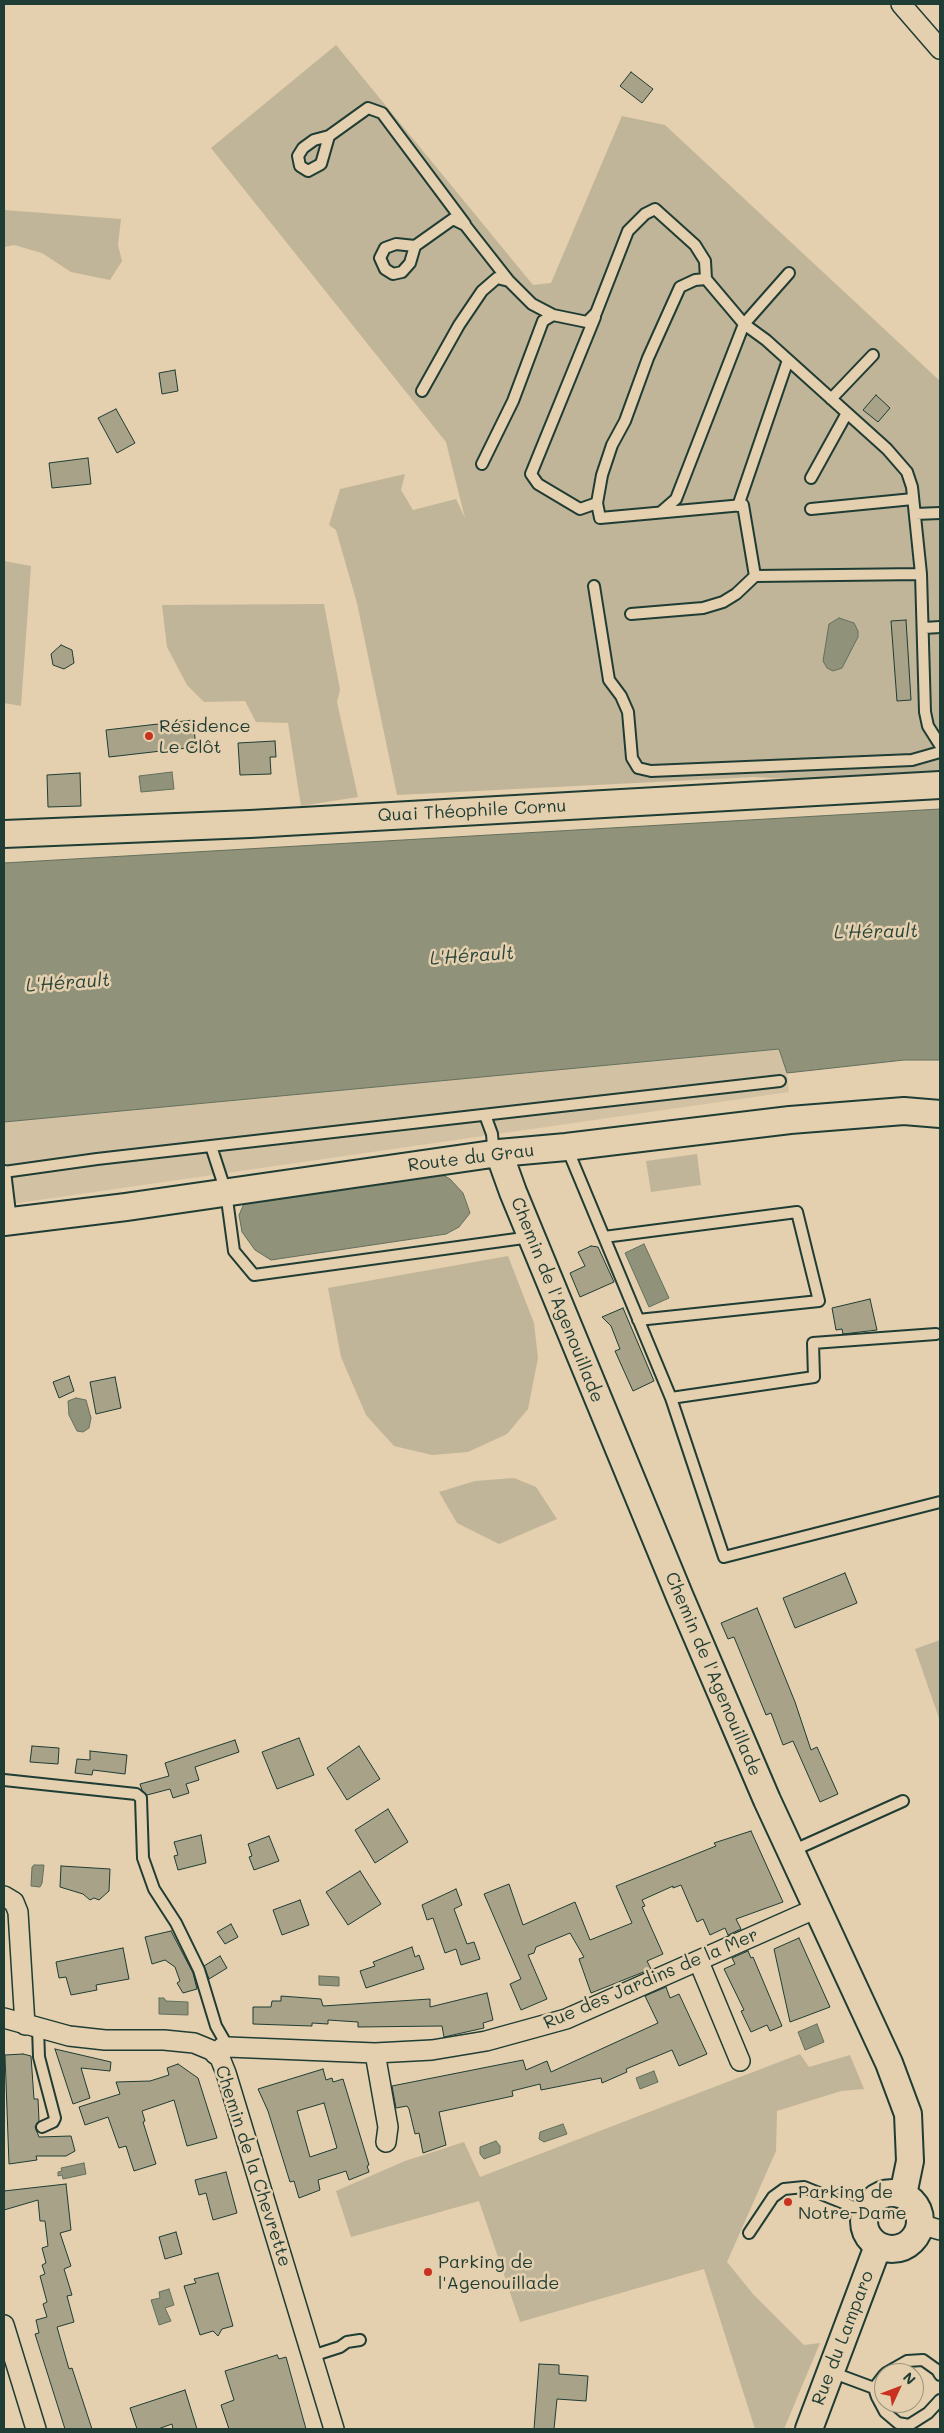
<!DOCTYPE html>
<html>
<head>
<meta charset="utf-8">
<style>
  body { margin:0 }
  #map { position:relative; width:944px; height:2433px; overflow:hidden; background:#e4cfae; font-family:Mali,sans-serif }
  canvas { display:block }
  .frame { position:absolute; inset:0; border:5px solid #1f3d34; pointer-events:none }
  .north { position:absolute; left:874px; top:2363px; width:50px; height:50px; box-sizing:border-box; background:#e4cfae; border:1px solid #95957d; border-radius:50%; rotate:47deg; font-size:14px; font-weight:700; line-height:20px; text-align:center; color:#1f3d34 }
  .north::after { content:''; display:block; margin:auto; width:18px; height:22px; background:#c8321e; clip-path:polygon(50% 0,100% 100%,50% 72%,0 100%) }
</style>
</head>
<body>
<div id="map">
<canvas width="944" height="2433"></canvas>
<div class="frame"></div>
<div class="north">N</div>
</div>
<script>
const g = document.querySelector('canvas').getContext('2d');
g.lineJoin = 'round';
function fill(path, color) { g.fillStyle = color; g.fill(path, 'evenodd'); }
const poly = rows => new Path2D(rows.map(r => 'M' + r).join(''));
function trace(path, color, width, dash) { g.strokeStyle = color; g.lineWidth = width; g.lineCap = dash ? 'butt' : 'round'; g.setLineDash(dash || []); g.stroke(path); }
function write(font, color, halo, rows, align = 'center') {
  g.font = font + ' Mali,sans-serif'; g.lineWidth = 5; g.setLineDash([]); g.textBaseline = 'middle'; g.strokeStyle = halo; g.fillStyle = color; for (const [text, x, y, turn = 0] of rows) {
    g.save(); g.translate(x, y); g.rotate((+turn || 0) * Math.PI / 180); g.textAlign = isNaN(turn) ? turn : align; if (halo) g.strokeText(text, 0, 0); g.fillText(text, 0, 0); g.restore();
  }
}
fill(poly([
  [779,1049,787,1073,789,1092,4,1205,4,1122]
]), '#d2c2a3');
fill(poly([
  [336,45,533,285,551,283,622,116,665,125,940,381,940,773,825,781,754,777,397,795,357,603,336,530,329,525,340,489,405,474,401,490,413,510,456,499,465,518,446,442,211,148],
  [4,210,121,219,118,245,122,261,110,280,71,272,42,253,14,245,4,247],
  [4,561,31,566,21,706,4,703],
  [324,604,340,690,337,702,358,797,301,806,288,723,256,722,245,701,204,702,187,685,167,647,162,605],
  [697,1154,701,1185,651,1192,646,1161],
  [508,1256,534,1323,538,1358,528,1409,507,1434,468,1452,432,1455,394,1446,366,1415,341,1357,328,1288],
  [514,1478,536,1487,557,1519,499,1544,457,1523,439,1492,475,1481],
  [940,1640,940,1721,915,1649],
  [800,2054,809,2067,850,2055,864,2089,841,2091,777,2111,776,2151,727,2262,753,2294,804,2345,820,2343,784,2429,755,2429,704,2269,520,2322,479,2201,351,2237,336,2191,405,2161,464,2142,480,2177]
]), '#c0b598');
const water = poly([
  [839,618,854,623,858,631,858,637,842,668,833,671,827,668,823,661,829,624,839,618],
  [172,772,174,789,141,792,139,776,172,772],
  [940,809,940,1060,904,1060,787,1073,779,1049,4,1122,4,863,940,809],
  [439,1173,450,1179,463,1193,470,1213,459,1227,446,1234,271,1260,255,1250,242,1232,239,1215,246,1199,439,1173],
  [644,1244,669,1298,649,1307,625,1253,644,1244],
  [76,1398,86,1400,91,1418,89,1428,83,1432,77,1431,69,1415,68,1401,76,1398],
  [34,1865,44,1865,42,1883,40,1887,31,1886,32,1867,34,1865],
  [319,1976,339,1977,339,1986,319,1985,319,1976],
  [159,1998,164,1998,166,2001,188,2002,188,2015,159,2014,159,1998],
  [817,2024,824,2042,805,2050,798,2032,817,2024],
  [654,2071,658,2082,640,2089,636,2078,654,2071],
  [563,2124,567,2134,544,2142,539,2139,540,2132,563,2124],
  [496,2141,500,2146,500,2153,484,2159,480,2154,480,2147,496,2141],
  [84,2163,86,2174,63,2179,62,2175,58,2176,58,2172,62,2171,61,2168,84,2163],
  [169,2289,174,2305,165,2308,171,2321,159,2325,151,2300,160,2298,159,2292,169,2289]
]);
fill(water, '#91927a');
trace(water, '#63705e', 1);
const building = poly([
  [631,72,653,89,642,103,620,86,631,72],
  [175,370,178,391,162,394,159,373,175,370],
  [876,395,890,408,878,422,863,410,876,395],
  [116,409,135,443,117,453,98,418,116,409],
  [88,458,91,484,52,488,49,463,88,458],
  [906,620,911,700,897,701,891,621,906,620],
  [61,645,72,650,74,663,64,669,53,665,51,654,61,645],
  [193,720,196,747,109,757,106,730,193,720],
  [275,741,276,757,270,757,271,774,240,775,238,743,275,741],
  [80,773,81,806,48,807,47,775,80,773],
  [591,1246,598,1247,614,1282,580,1297,570,1273,585,1266,578,1252,591,1246],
  [870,1299,877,1330,843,1334,842,1329,836,1330,832,1308,870,1299],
  [623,1308,654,1381,633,1391,615,1351,620,1349,611,1326,602,1317,623,1308],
  [69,1376,74,1391,59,1398,53,1382,69,1376],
  [115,1377,121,1408,96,1414,90,1382,115,1377],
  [845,1573,857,1603,795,1628,783,1598,845,1573],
  [757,1608,795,1702,811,1750,817,1747,838,1794,820,1802,793,1741,783,1745,771,1713,766,1715,734,1637,728,1639,721,1623,757,1608],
  [299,1738,314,1775,277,1789,262,1752,299,1738],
  [235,1740,239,1752,195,1767,199,1780,186,1784,189,1793,173,1798,170,1789,147,1795,142,1790,140,1784,169,1776,165,1763,235,1740],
  [32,1746,59,1748,58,1764,30,1762,32,1746],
  [359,1746,380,1779,347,1800,327,1768,359,1746],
  [90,1751,127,1755,125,1774,93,1770,92,1775,75,1773,77,1759,90,1760,90,1751],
  [388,1809,408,1842,375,1863,355,1830,388,1809],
  [751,1831,783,1902,736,1919,741,1929,728,1935,725,1928,710,1935,703,1919,697,1922,681,1885,673,1888,673,1886,642,1900,645,1906,642,1907,663,1954,647,1961,651,1969,591,1993,579,1959,584,1957,570,1933,536,1947,534,1953,528,1955,547,1999,521,2010,510,1984,521,1979,484,1894,509,1884,523,1925,575,1902,590,1940,632,1923,616,1886,716,1846,714,1843,751,1831],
  [201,1835,206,1863,178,1870,174,1856,178,1855,174,1842,201,1835],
  [269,1836,279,1861,254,1870,249,1857,252,1856,248,1844,269,1836],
  [61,1866,110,1869,109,1891,99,1900,94,1898,90,1900,83,1894,60,1887,61,1866],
  [360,1871,381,1904,348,1925,326,1892,360,1871],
  [456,1889,462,1905,454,1909,467,1944,474,1942,480,1959,461,1965,456,1949,445,1953,433,1918,427,1920,422,1905,456,1889],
  [300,1900,309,1925,282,1935,273,1910,300,1900],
  [231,1924,238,1937,225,1944,217,1932,231,1924],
  [171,1931,193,1973,197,1989,183,1993,177,1983,180,1981,175,1967,165,1960,152,1964,145,1937,171,1931],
  [799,1938,830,2007,790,2022,774,1949,799,1938],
  [412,1947,415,1957,419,1955,424,1969,366,1988,360,1971,375,1966,373,1962,412,1947],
  [123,1948,129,1979,96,1985,97,1990,71,1995,66,1977,59,1978,56,1962,123,1948],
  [748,1951,751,1958,753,1957,782,2026,770,2031,767,2025,751,2032,741,2011,744,2010,724,1969,735,1964,732,1958,748,1951],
  [220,1956,227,1968,209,1979,204,1966,220,1956],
  [666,1987,670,1998,679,1994,707,2054,679,2066,672,2050,626,2069,627,2072,602,2083,601,2078,541,2090,540,2084,512,2091,513,2096,439,2112,446,2145,423,2153,419,2133,415,2134,409,2109,407,2106,396,2108,392,2086,523,2060,526,2070,547,2061,551,2072,658,2023,645,1996,666,1987],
  [487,1993,493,2020,483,2023,484,2028,444,2037,442,2026,358,2027,358,2022,328,2020,328,2024,312,2023,312,2026,253,2024,253,2007,271,2007,272,2001,281,2001,281,1996,321,1999,323,2006,430,1999,430,2007,487,1993],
  [55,2049,111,2062,110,2071,81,2068,90,2098,73,2104,55,2049],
  [23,2054,31,2056,34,2099,38,2099,39,2121,35,2127,39,2137,71,2136,75,2151,66,2156,36,2156,37,2160,9,2164,5,2055,23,2054],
  [178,2064,198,2078,217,2138,187,2146,174,2100,142,2111,145,2121,143,2122,156,2164,134,2171,126,2146,119,2148,108,2117,85,2125,79,2107,120,2094,116,2082,150,2081,169,2075,167,2068,178,2064],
  [323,2069,326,2080,332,2078,333,2082,343,2079,369,2165,367,2166,369,2172,349,2180,346,2171,318,2180,320,2190,299,2198,294,2181,290,2182,268,2111,258,2089,323,2069],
  [324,2103,337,2148,310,2157,297,2111,324,2103],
  [226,2172,237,2213,213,2220,206,2193,199,2195,195,2180,226,2172],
  [66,2184,71,2230,60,2233,71,2266,64,2269,72,2295,67,2296,74,2322,57,2327,69,2369,72,2368,92,2429,65,2429,35,2334,39,2333,36,2320,47,2317,43,2304,47,2302,40,2276,45,2274,42,2265,46,2263,42,2248,48,2246,45,2221,40,2221,38,2200,4,2210,4,2191,66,2184],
  [176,2232,182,2254,165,2259,159,2237,176,2232],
  [218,2273,233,2326,222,2329,218,2336,213,2331,200,2335,184,2286,196,2283,194,2279,218,2273],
  [277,2355,279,2359,286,2357,306,2429,229,2429,221,2405,234,2400,225,2371,277,2355],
  [539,2364,559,2365,559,2374,588,2376,586,2401,557,2399,554,2429,534,2429,539,2364],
  [185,2390,197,2429,173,2429,172,2424,158,2429,137,2429,130,2408,185,2390]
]);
fill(building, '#a8a289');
trace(building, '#1f3d34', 1);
const lane = poly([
  [329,136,321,164,308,171,300,166,298,156,303,148,314,140,329,136,368,108,382,113,465,224],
  [415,246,396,244,385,248,380,258,385,269,393,274,402,272,410,263,415,246,453,219,465,225,509,281,532,304,553,315,587,322,596,313,628,231,645,214,655,209,695,245,705,261,706,279,744,324,766,340,887,449,907,472,912,487,921,574],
  [706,279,695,280,680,287,648,358,625,421,612,445,602,475,597,503,600,518,743,505,755,576,921,574,925,712,928,726,940,745],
  [595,317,531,474,538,484,580,509,597,503],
  [422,391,459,325,482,291,497,278,509,281],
  [831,399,873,355],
  [482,464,513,401,543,321,553,315],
  [811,478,847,413],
  [738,506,788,360],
  [811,509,913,499],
  [661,512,676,499,744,324,789,273],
  [915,514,940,513],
  [594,586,609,680,621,696,628,712,632,758,638,768,651,771,912,760,940,752],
  [631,614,703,608,723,602,736,594,755,576],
  [924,628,940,627],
  [485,1115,492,1134,493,1146,498,1152],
  [211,1146,226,1192,234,1251,254,1275,531,1237],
  [567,1148,671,1398,724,1557,940,1502],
  [5,1171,11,1221],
  [4,1172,97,1159,780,1081],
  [604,1237,797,1212,819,1301,638,1320],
  [671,1398,814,1377,813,1343,936,1334],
  [4,1780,136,1794,141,1798,143,1858,154,1889,176,1923,199,1970,216,2026,228,2047],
  [792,1851,903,1801],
  [38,2028,39,2057,55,2118,53,2122,42,2127],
  [749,2233,773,2197,784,2189,804,2187,866,2212],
  [312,2356,340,2347,347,2342,360,2340],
  [831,2372,874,2388],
  [886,2373,907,2361,923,2360,937,2370,940,2375],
  [884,2375,874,2388,877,2397,885,2412,898,2423,909,2425,928,2413,940,2400]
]);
const street = poly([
  [901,4,940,49],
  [4,1896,14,1902,18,1912,25,2025],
  [699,1962,740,2061],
  [4,2018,69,2036,105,2040,164,2040,194,2043,211,2050,220,2058,226,2073,334,2429],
  [375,2053,388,2127,386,2142],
  [215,2054,223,2047,228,2047,375,2053,432,2050,486,2041,566,2019,817,1908],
  [920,2224,940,2230],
  [4,2325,36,2429]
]);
const secondary = poly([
  [4,834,250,824,940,785],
  [499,1153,513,1192,680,1597,767,1800,889,2063,908,2114,910,2161,903,2195],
  [4,1222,126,1207,499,1153,566,1147,790,1120,904,1111,940,1114],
  '864 2221a28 28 0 1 1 56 0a28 28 0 1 1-56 0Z',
  [809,2429,878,2246]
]);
trace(lane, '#1f3d34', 14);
trace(street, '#1f3d34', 22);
trace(secondary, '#1f3d34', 30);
trace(lane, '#e4cfae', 10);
trace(street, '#e4cfae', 19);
trace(secondary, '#e4cfae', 26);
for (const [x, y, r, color] of [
  [149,736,5,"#c8321e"],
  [788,2202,5,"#c8321e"],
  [428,2272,5,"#c8321e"]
]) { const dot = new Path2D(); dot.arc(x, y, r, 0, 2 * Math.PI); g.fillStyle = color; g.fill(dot); trace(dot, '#e4cfae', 2); }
write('18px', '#1f3d34', '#e4cfae', [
  ["Résidence",159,726],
  ["Le Clôt",159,747],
  ["Parking de",798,2192],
  ["Notre-Dame",798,2213],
  ["Parking de",438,2262],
  ["l'Agenouillade",438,2283]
], 'left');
write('18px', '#1f3d34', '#e4cfae', [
  ["Quai Théophile Cornu",472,811,-3],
  ["Route du Grau",471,1158,-7],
  ["Chemin de l'Agenouillade",557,1300,68],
  ["Chemin de l'Agenouillade",713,1674,67],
  ["Rue des Jardins de la Mer",651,1979,-23],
  ["Chemin de la Chevrette",253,2166,72],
  ["Rue du Lamparo",843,2338,-69]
]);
write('italic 19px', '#2a463b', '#e4cfae', [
  ["L'Hérault",876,932,-1],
  ["L'Hérault",472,956,-4],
  ["L'Hérault",68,983,-4]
]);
</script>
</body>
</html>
